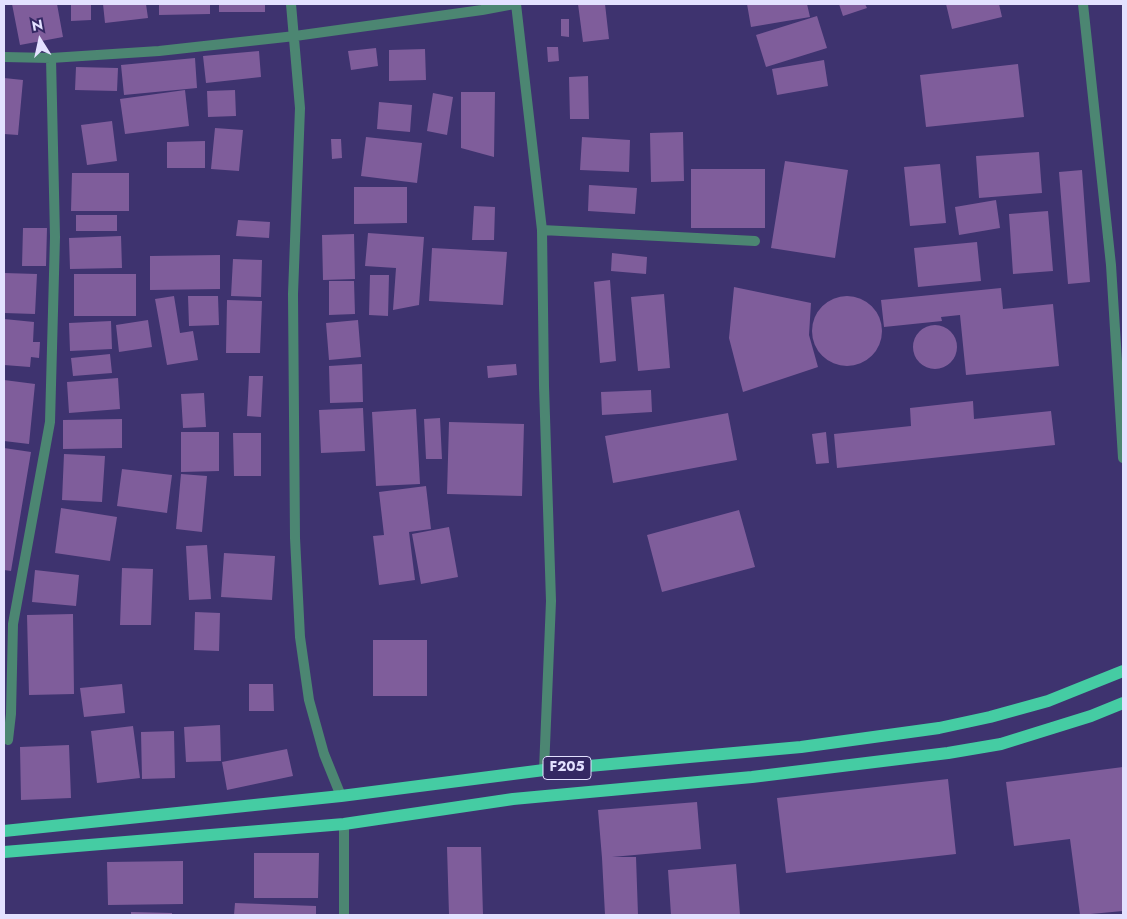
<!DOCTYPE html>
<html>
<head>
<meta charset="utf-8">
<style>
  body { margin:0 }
  #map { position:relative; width:1127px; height:919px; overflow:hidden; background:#3e336f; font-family:Jost,sans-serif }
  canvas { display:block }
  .frame { position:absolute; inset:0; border:5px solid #e3e1ff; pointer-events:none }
  .north { position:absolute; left:15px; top:15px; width:50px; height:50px; -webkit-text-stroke:4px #342863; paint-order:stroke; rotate:350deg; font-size:14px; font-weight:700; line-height:20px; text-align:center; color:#e3e1ff }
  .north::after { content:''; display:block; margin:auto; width:18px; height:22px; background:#e3e1ff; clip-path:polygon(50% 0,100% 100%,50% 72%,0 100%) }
</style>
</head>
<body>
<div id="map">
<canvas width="1127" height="919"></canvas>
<div class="frame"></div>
<div class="north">N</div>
</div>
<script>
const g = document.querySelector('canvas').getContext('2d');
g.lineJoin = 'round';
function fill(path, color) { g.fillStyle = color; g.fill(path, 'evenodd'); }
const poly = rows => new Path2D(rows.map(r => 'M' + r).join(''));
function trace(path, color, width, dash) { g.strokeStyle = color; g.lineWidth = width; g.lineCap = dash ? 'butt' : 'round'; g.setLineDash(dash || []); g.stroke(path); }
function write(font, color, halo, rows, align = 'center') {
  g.font = font + ' Jost,sans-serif'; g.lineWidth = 4.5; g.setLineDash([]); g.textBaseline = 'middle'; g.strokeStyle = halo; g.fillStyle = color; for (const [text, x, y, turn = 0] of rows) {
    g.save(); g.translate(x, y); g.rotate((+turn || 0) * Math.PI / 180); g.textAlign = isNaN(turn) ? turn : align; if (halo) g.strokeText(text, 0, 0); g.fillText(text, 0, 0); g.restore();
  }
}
fill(poly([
  [12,4,57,4,63,37,20,45],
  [71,4,91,4,91,20,71,21],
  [103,4,146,4,148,18,105,23],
  [159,4,210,4,210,14,159,15],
  [219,4,265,4,265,12,219,12],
  [578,4,605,4,609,39,583,42],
  [747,4,807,4,810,17,751,27],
  [839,4,865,4,867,8,843,16],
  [946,4,999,4,1002,17,952,29],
  [817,16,827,48,766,67,756,35],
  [561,19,569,19,569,37,561,36],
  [547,47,558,47,559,61,548,62],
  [376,48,378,66,351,70,348,51],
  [425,49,426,80,389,81,389,50],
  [259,51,261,77,206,83,203,56],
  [195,58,197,88,124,95,121,65],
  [824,60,828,86,777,95,772,69],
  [1018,64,1024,117,926,127,920,75],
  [76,67,118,68,117,91,75,90],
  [588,76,589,119,570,119,569,77],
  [4,78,23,80,18,135,4,134],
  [185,90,189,126,125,134,120,99],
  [235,90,236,116,208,117,207,91],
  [461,92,495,92,494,157,461,148],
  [433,93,453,97,447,135,427,131],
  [379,102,412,105,410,132,377,129],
  [112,121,117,161,87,165,81,125],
  [215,128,243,130,239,171,211,169],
  [683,132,684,181,651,182,650,133],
  [366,137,422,143,417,183,361,176],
  [582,137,630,140,629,172,580,170],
  [331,139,341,139,342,158,332,159],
  [205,141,205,168,167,168,167,142],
  [1039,152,1042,193,979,198,976,156],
  [785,161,848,170,835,258,771,248],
  [940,164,946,223,910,226,904,167],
  [691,169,765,169,765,228,691,228],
  [1082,170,1090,282,1068,284,1059,172],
  [72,173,129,173,129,211,71,211],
  [589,185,637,188,635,214,588,211],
  [354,187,407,187,407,223,354,224],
  [996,200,1000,228,959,235,955,207],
  [474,206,495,207,494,240,472,240],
  [1048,211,1053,271,1013,274,1009,214],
  [76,215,117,215,117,231,76,231],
  [238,220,270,222,269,238,236,236],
  [23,228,47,228,46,266,22,266],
  [368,233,424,237,419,305,393,310,396,268,365,266],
  [354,234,355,279,323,280,322,235],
  [121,236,122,268,70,269,69,238],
  [977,242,981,281,918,287,914,248],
  [432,248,507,252,503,305,429,301],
  [612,253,647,257,646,274,611,271],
  [220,255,220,289,150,290,150,256],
  [233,259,262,260,261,297,231,296],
  [4,273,37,274,35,314,4,313],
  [74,274,136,274,136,316,74,316],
  [370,275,389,275,388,316,369,315],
  [610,280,616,361,600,363,594,282],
  [329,281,354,281,355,314,329,315],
  [734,287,811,303,809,335,818,367,743,392,729,338],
  [1001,288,1003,309,1053,304,1059,366,966,375,960,315,941,317,942,321,884,327,881,300],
  [664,294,670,368,638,371,631,297],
  [174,296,180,333,193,331,198,360,167,365,155,299],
  [188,296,218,296,219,325,189,326],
  '812 331a35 35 0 1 1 70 0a35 35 0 1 1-70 0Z',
  [227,300,262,301,260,353,226,353],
  [4,319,34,322,33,342,40,342,39,358,31,357,30,367,4,365],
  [148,320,152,347,119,352,116,325],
  [358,320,361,357,329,360,326,323],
  [111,321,112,349,70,351,69,323],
  '913 347a22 22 0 1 1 44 0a22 22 0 1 1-44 0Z',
  [110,354,112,373,73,376,71,358],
  [362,364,363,402,330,403,329,366],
  [516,364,517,375,488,378,487,366],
  [249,376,263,376,261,417,247,416],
  [118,378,120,409,69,413,67,382],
  [4,380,35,384,29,444,4,441],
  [651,390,652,412,602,415,601,392],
  [204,393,206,427,183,428,181,394],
  [973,401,974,419,1051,411,1055,445,837,468,834,434,911,426,910,408],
  [363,408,365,451,321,453,319,410],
  [416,409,420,484,376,486,372,412],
  [728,413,737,460,613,483,605,436],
  [440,418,442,459,426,459,424,419],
  [122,419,122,448,63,449,63,420],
  [449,422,524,424,522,496,447,494],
  [181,432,219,432,219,471,181,472],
  [826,432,829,463,816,464,812,434],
  [233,433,261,433,261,476,234,476],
  [4,448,31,452,11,571,4,570],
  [64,454,105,456,102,502,62,500],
  [122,469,172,475,167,513,117,506],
  [181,474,207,476,202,532,176,529],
  [426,486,431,529,409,532,415,580,379,585,373,536,384,535,379,492],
  [61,508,117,517,110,561,55,553],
  [739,510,755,567,662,592,647,535],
  [449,527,458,577,421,584,412,534],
  [207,545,211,599,189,600,186,546],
  [224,553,275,556,272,600,221,597],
  [122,568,153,569,151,625,120,625],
  [35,570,79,575,76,606,32,602],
  [195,612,220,613,219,651,194,650],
  [73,614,74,694,29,695,27,615],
  [373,640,427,640,427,696,373,696],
  [122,684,125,713,84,717,80,688],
  [249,684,273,684,274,711,249,711],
  [220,725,221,761,186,762,184,727],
  [133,726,140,778,97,783,91,731],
  [174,731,175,778,142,779,141,732],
  [69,745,71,798,21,800,20,747],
  [287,749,293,776,227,790,222,762],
  [1123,767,1123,911,1080,915,1070,839,1014,846,1006,782],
  [948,779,956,854,786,873,777,798],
  [697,802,701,849,612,857,636,857,638,915,605,915,602,858,598,810],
  [447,847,481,847,483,915,449,915],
  [254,853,319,853,318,898,254,898],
  [183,861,183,904,108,905,107,862],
  [736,864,740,915,671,915,668,870],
  [235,903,316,906,316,915,234,915],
  [131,912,172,913,172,915,131,915]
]), '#7f5d9b');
trace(poly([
  [291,4,300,108,293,294,295,538,300,637,309,700,324,754,341,796],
  [516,4,542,230,544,386,551,601,544,770],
  [1083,4,1111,265,1123,458],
  [4,57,51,58,159,51,295,36,482,10,514,4],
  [542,230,755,241],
  [8,740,11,714,13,624,50,422,55,237,51,58],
  [344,915,344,824]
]), '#4c8672', 10);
trace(poly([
  [4,831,341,796,544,770,801,747,939,728,990,717,1048,701,1123,671],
  [4,852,344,824,513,799,752,777,948,753,1001,744,1091,716,1123,703]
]), '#45cca3', 12);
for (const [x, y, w] of [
  [567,768,48]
]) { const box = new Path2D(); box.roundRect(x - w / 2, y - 11.5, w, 23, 4); g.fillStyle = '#342863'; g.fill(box); trace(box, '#e3e1ff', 1); }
write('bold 14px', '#e3e1ff', null, [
  ["F205",567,768]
]);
</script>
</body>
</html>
